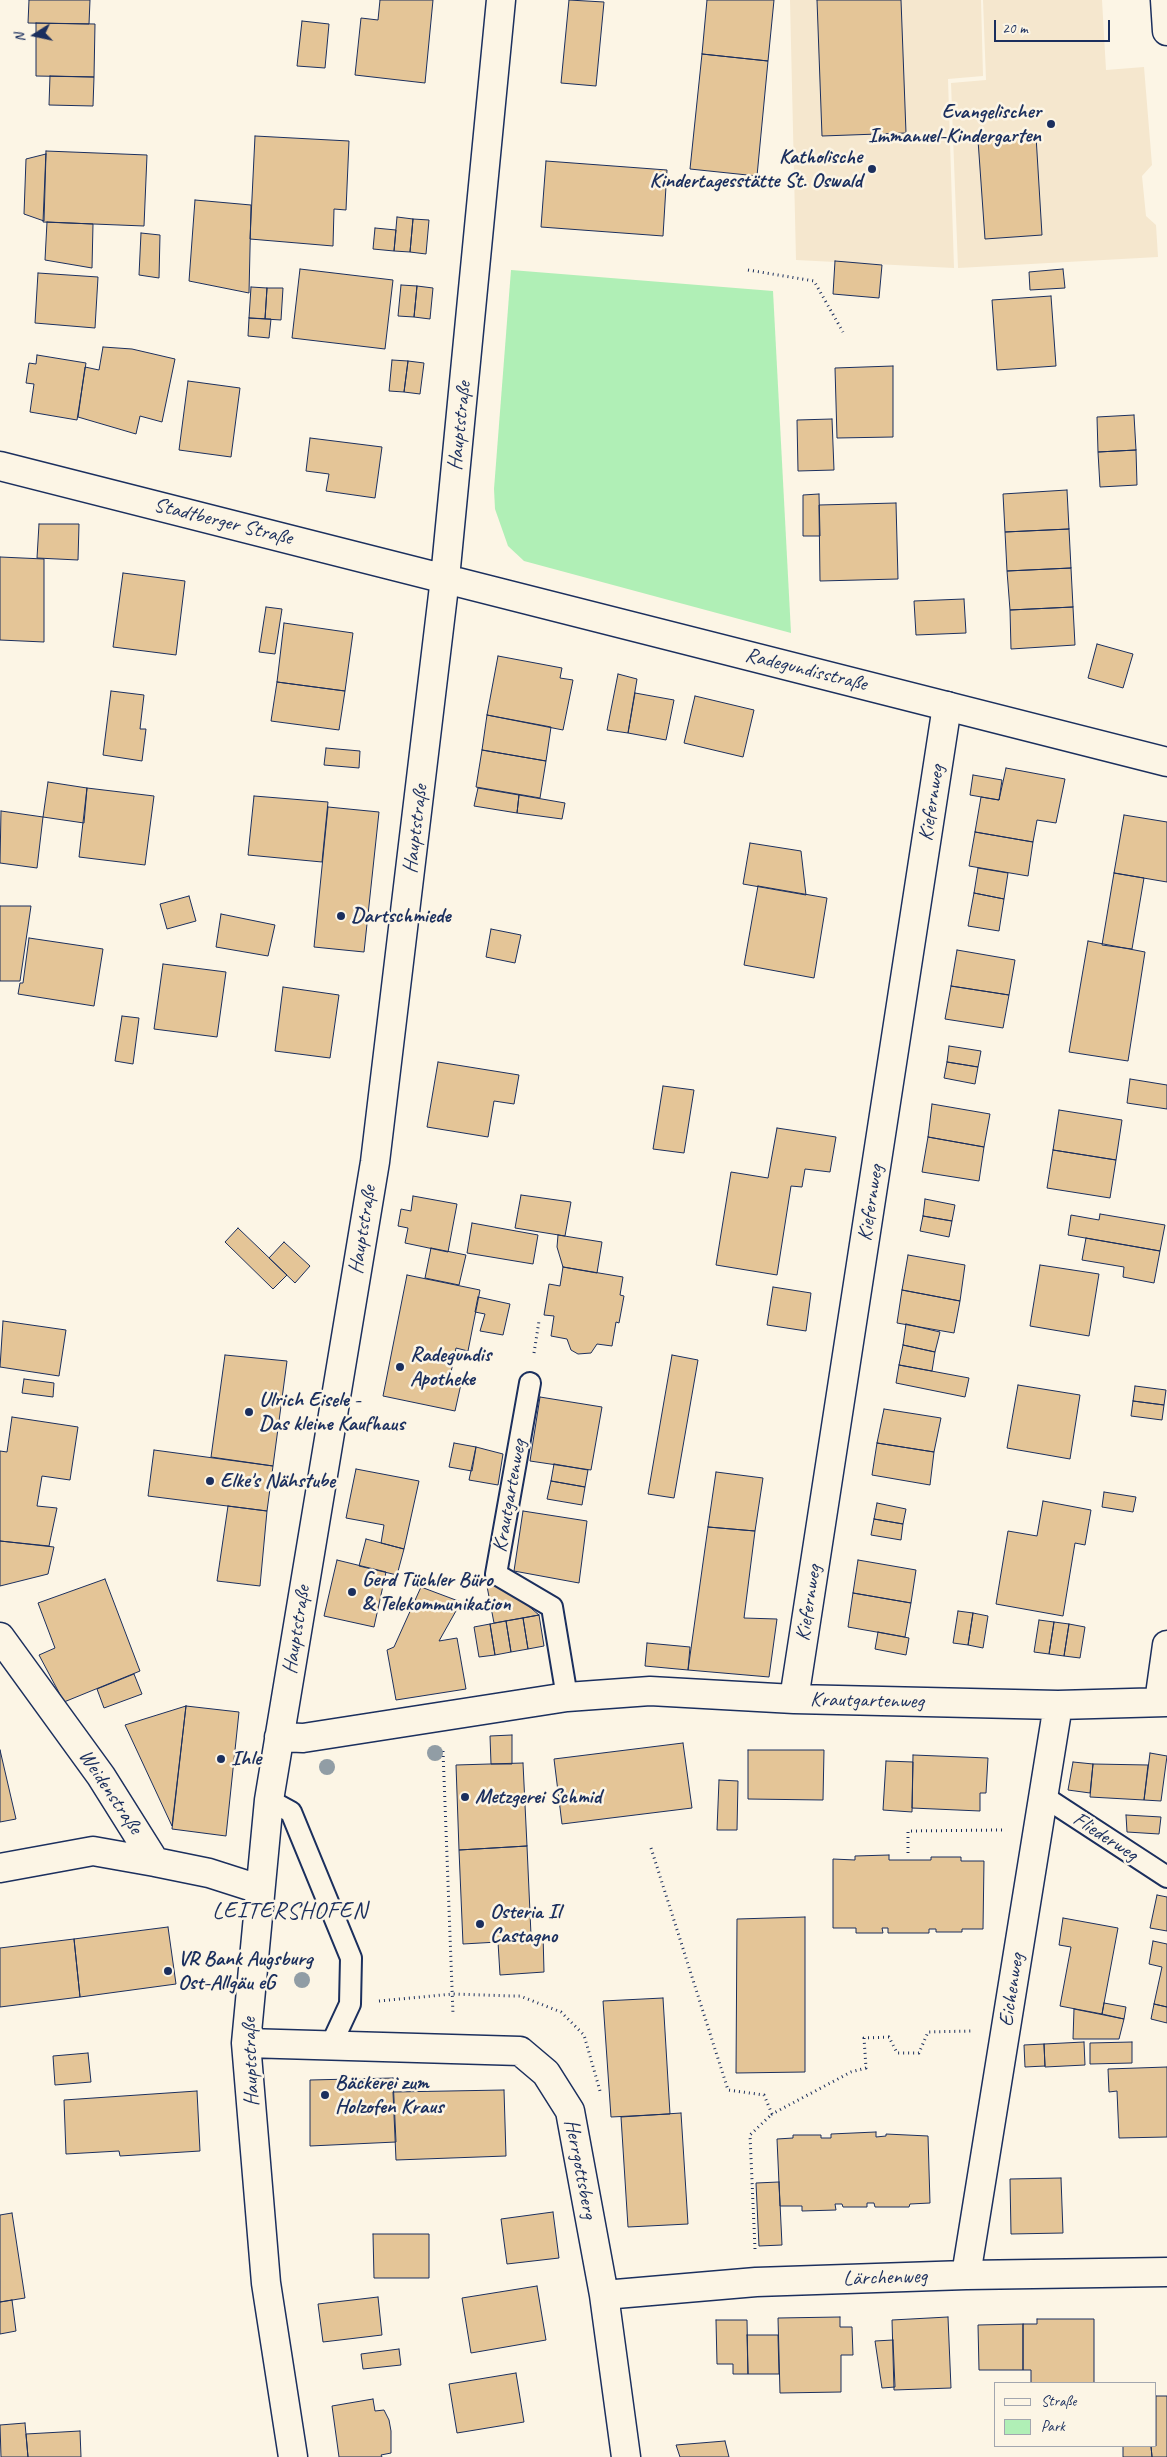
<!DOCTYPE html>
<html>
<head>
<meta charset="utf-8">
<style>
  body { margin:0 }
  #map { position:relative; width:1167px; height:2457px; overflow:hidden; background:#fcf5e5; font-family:Caveat,sans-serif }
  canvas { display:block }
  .legend { position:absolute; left:994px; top:2382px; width:162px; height:65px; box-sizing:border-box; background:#fcf5e5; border:1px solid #a2a6af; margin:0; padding:6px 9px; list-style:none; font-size:15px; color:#1b2f5e }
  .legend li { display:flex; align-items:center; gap:10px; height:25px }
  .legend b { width:25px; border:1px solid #a2a6af }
  .north { position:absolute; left:10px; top:10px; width:50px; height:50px; -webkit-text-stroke:4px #fcf5e5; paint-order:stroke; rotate:260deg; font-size:14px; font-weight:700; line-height:20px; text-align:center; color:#1b2f5e }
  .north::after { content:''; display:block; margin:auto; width:18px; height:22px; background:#1b2f5e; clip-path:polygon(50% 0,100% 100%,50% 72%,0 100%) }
  .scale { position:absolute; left:994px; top:20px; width:116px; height:22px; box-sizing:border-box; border:2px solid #1b2f5e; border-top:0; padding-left:6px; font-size:15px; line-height:18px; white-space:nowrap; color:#1b2f5e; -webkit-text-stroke:4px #fcf5e5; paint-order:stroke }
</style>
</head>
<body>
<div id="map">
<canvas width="1167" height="2457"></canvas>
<ul class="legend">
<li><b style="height:6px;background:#fcf5e5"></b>Straße</li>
<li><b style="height:14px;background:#b0efb6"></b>Park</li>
</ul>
<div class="north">N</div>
<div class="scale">20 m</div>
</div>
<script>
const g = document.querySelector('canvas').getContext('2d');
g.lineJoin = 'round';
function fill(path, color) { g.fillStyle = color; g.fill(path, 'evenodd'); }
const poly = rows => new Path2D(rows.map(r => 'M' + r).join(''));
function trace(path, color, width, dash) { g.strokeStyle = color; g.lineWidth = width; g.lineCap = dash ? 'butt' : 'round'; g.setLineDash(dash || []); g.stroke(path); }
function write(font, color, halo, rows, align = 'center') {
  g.font = font + ' Caveat,sans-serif'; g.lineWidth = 5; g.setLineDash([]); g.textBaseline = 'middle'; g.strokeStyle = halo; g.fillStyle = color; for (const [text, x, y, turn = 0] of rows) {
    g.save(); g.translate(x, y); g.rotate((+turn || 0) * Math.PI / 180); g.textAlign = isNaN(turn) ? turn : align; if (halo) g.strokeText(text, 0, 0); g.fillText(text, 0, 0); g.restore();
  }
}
fill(poly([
  [790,0,981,0,983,76,948,79,954,268,796,260],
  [983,0,1102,0,1106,70,1144,67,1152,165,1142,176,1146,216,1156,225,1158,257,958,268,951,83,986,80]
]), '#f5e7ce');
fill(poly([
  [511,270,773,291,791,633,524,561,508,546,495,509,494,489]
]), '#b0efb6');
const building = poly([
  [29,0,90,0,89,24,28,23,29,0],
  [380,0,433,0,425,83,355,75,361,18,378,20,380,0],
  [569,0,604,2,596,86,561,83,569,0],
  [707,0,774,0,768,61,702,54,707,0],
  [817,0,901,0,906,133,822,136,817,0],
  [302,21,329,24,325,68,297,66,302,21],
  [36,23,95,24,94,77,36,76,36,23],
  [702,54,768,61,757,176,690,169,702,54],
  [50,76,94,77,93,106,49,105,50,76],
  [255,136,349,141,346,210,334,209,333,246,250,239,255,136],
  [1036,136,1042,235,985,239,978,140,1036,136],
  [46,151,147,155,144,226,43,222,46,151],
  [46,154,44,221,24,214,26,159,46,154],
  [546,161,667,170,663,236,541,227,546,161],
  [195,200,251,205,249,293,189,281,195,200],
  [397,217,413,219,410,252,394,251,397,217],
  [413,219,429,220,426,254,410,252,413,219],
  [47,222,93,224,92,268,45,260,47,222],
  [375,228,396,230,394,251,373,249,375,228],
  [141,233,160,235,159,278,139,275,141,233],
  [835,261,882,265,879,298,833,294,835,261],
  [300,269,393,280,385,349,292,338,300,269],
  [1063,269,1065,288,1030,290,1029,272,1063,269],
  [38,273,98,277,95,328,35,323,38,273],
  [401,285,417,286,414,317,398,316,401,285],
  [417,286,433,288,430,319,414,317,417,286],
  [251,287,267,288,265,319,249,318,251,287],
  [267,288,283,288,281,320,265,319,267,288],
  [1051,296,1056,366,997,370,992,300,1051,296],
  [249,318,271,319,269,338,248,336,249,318],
  [103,347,132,349,175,359,162,422,140,416,136,434,78,417,85,367,99,370,103,347],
  [37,355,86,363,77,420,30,412,34,384,26,383,29,363,36,364,37,355],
  [392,360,408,361,404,392,389,391,392,360],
  [408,361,424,363,420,394,404,392,408,361],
  [893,366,893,437,837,438,835,368,893,366],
  [188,381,240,388,231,457,179,450,188,381],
  [1134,415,1136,450,1098,452,1097,417,1134,415],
  [832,419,834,470,798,471,797,420,832,419],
  [310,438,382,447,375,498,326,491,329,474,306,471,310,438],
  [1136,450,1137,485,1100,487,1098,452,1136,450],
  [1067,490,1069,529,1005,532,1003,494,1067,490],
  [819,494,820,536,803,536,803,495,819,494],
  [896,503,898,579,820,581,819,505,896,503],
  [39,524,79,524,78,560,37,558,39,524],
  [1069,529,1071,568,1007,571,1005,532,1069,529],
  [0,557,44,559,44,642,0,640,0,557],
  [1071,568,1073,607,1010,610,1007,571,1071,568],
  [123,573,185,581,176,655,113,647,123,573],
  [964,599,966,633,916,635,914,601,964,599],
  [266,607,282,609,275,654,259,652,266,607],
  [1073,607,1075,645,1011,649,1010,610,1073,607],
  [284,623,353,633,345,691,277,682,284,623],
  [1097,644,1133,654,1123,688,1088,678,1097,644],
  [498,656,562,668,560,678,573,680,563,730,487,715,498,656],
  [618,674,637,679,628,733,607,730,618,674],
  [277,682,345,691,339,730,271,721,277,682],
  [111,691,144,695,140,729,146,729,142,761,103,755,111,691],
  [635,693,674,700,666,740,628,733,635,693],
  [695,696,754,710,743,757,684,743,695,696],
  [487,715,551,727,546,761,482,750,487,715],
  [326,748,360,751,359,768,324,765,326,748],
  [482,750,546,761,540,798,476,787,482,750],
  [1006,768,1065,779,1056,823,1037,820,1033,842,975,832,981,797,999,800,1006,768],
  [973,775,1002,780,999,800,970,795,973,775],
  [48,782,87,788,84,823,43,817,48,782],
  [87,788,154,796,145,865,79,857,87,788],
  [478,788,519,795,517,813,474,806,478,788],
  [519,795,565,803,562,819,517,813,519,795],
  [254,796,328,802,322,862,248,855,254,796],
  [328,807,379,812,364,952,314,947,328,807],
  [1,811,43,817,37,868,0,863,1,811],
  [1124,815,1167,822,1167,882,1114,873,1124,815],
  [975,832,1033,842,1028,876,969,866,975,832],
  [750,843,801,851,806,895,743,884,750,843],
  [978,868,1008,873,1004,899,974,893,978,868],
  [1114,873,1144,878,1132,949,1102,945,1114,873],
  [758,886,827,898,814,978,744,965,758,886],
  [974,893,1004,899,999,931,968,926,974,893],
  [189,896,196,921,167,929,160,904,189,896],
  [0,906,31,906,20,981,0,981,0,906],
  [221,914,275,925,268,956,216,947,221,914],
  [491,929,521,935,515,963,486,957,491,929],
  [29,938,103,949,94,1006,18,994,20,983,23,983,29,938],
  [1088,941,1145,952,1128,1061,1069,1052,1088,941],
  [957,950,1015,960,1009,995,951,986,957,950],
  [163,964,226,972,217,1037,154,1029,163,964],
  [951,986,1009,995,1003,1028,945,1019,951,986],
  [283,987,339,995,330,1058,275,1051,283,987],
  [122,1016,139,1018,133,1064,115,1061,122,1016],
  [949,1046,981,1051,978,1067,947,1062,949,1046],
  [438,1062,519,1075,514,1104,494,1101,488,1137,427,1127,438,1062],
  [947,1062,978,1067,975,1084,944,1078,947,1062],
  [1130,1079,1167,1085,1167,1109,1127,1103,1130,1079],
  [663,1086,694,1090,684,1153,653,1149,663,1086],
  [932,1104,990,1114,984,1147,928,1137,932,1104],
  [1059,1110,1122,1120,1116,1160,1053,1150,1059,1110],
  [777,1128,836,1137,830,1172,805,1169,802,1187,791,1186,777,1275,716,1265,731,1172,768,1178,777,1128],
  [928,1137,984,1147,979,1181,922,1172,928,1137],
  [1053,1150,1116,1160,1110,1198,1047,1188,1053,1150],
  [521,1195,571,1202,565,1236,515,1228,521,1195],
  [413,1196,457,1204,448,1252,405,1243,408,1228,398,1226,401,1209,411,1211,413,1196],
  [925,1199,955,1205,952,1221,923,1216,925,1199],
  [1100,1214,1165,1225,1160,1251,1068,1235,1071,1215,1099,1220,1100,1214],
  [923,1216,952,1221,949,1237,920,1231,923,1216],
  [472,1223,538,1235,533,1264,467,1253,472,1223],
  [238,1228,287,1275,273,1289,225,1242,238,1228],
  [558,1235,602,1242,597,1273,563,1267,557,1247,558,1235],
  [1086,1238,1160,1251,1154,1283,1123,1277,1124,1267,1082,1260,1086,1238],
  [284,1242,310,1266,295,1283,269,1258,284,1242],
  [431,1248,466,1255,459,1285,425,1278,431,1248],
  [908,1255,965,1265,960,1301,902,1290,908,1255],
  [1040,1265,1099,1274,1089,1336,1030,1326,1040,1265],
  [563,1267,623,1277,620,1295,624,1296,619,1323,616,1322,612,1346,597,1344,591,1353,578,1354,571,1350,567,1339,551,1336,554,1316,544,1315,549,1284,560,1286,563,1267],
  [407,1275,480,1290,468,1351,456,1348,449,1382,461,1384,455,1411,383,1396,407,1275],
  [773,1287,811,1293,806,1331,767,1325,773,1287],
  [902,1290,960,1301,954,1333,897,1323,902,1290],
  [478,1297,510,1304,503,1335,480,1331,485,1314,475,1312,478,1297],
  [3,1321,66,1330,59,1376,0,1367,3,1321],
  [906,1324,940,1332,935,1352,903,1345,906,1324],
  [903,1345,935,1352,932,1371,899,1365,903,1345],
  [225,1355,287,1361,273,1466,211,1457,225,1355],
  [672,1355,698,1360,674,1498,648,1494,672,1355],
  [899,1365,969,1378,965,1397,896,1383,899,1365],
  [24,1379,54,1383,53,1397,22,1393,24,1379],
  [1018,1385,1080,1395,1070,1459,1007,1448,1018,1385],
  [1135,1386,1166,1390,1164,1405,1133,1401,1135,1386],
  [540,1397,602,1407,591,1470,530,1461,540,1397],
  [1133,1401,1164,1405,1162,1420,1131,1416,1133,1401],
  [884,1409,941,1418,934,1452,877,1443,884,1409],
  [12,1417,78,1427,70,1480,42,1476,37,1506,57,1508,49,1546,0,1541,0,1451,7,1452,12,1417],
  [454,1443,476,1447,472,1471,449,1467,454,1443],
  [877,1443,934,1452,930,1485,872,1475,877,1443],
  [476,1447,503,1454,498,1485,469,1480,476,1447],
  [154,1450,273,1466,267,1511,148,1496,154,1450],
  [554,1464,588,1470,585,1487,551,1481,554,1464],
  [356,1469,419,1481,404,1549,381,1543,384,1525,346,1518,356,1469],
  [716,1472,763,1478,755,1531,708,1527,716,1472],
  [551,1481,585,1487,582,1505,547,1499,551,1481],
  [1104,1492,1136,1497,1133,1512,1102,1507,1104,1492],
  [1043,1501,1091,1510,1085,1545,1075,1543,1063,1616,996,1604,1008,1531,1037,1536,1043,1501],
  [877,1503,906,1509,903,1524,874,1519,877,1503],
  [228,1506,267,1511,260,1586,217,1581,228,1506],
  [523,1511,587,1521,579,1583,514,1571,523,1511],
  [874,1519,903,1524,901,1540,871,1535,874,1519],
  [708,1527,755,1531,744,1618,777,1619,769,1677,688,1670,708,1527],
  [366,1539,404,1549,397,1575,359,1566,366,1539],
  [0,1541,54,1547,48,1574,0,1586,0,1541],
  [337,1560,386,1572,374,1627,324,1616,337,1560],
  [858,1560,916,1570,911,1603,853,1593,858,1560],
  [105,1579,140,1671,64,1702,39,1655,55,1648,38,1603,105,1579],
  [486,1581,525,1603,539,1615,494,1623,486,1581],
  [421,1587,461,1602,439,1641,457,1638,466,1689,396,1700,387,1650,394,1647,421,1587],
  [853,1593,911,1603,905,1637,848,1627,853,1593],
  [958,1611,973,1613,968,1645,953,1643,958,1611],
  [973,1613,988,1616,983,1648,968,1645,973,1613],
  [539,1615,544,1646,528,1649,523,1618,539,1615],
  [523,1618,528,1649,511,1652,506,1621,523,1618],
  [1039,1620,1054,1622,1049,1654,1034,1652,1039,1620],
  [506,1621,511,1652,495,1655,490,1624,506,1621],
  [1054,1622,1069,1624,1064,1656,1049,1654,1054,1622],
  [490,1624,495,1655,479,1657,474,1627,490,1624],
  [1069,1624,1085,1627,1080,1658,1064,1656,1069,1624],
  [878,1632,909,1638,906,1655,875,1649,878,1632],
  [647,1643,690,1647,688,1670,645,1666,647,1643],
  [134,1674,142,1694,104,1708,97,1689,134,1674],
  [186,1706,239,1712,226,1836,172,1829,186,1706],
  [186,1706,172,1826,125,1725,186,1706],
  [512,1735,512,1764,491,1764,490,1736,512,1735],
  [683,1743,692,1808,562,1824,554,1759,683,1743],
  [0,1750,16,1819,0,1822,0,1750],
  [748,1750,824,1750,823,1800,748,1799,748,1750],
  [1150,1753,1167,1756,1161,1801,1144,1800,1150,1753],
  [913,1755,988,1758,986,1793,980,1793,980,1811,912,1808,913,1755],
  [886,1761,913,1762,912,1812,883,1810,886,1761],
  [1073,1762,1093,1764,1090,1793,1068,1790,1073,1762],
  [523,1763,527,1846,459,1850,456,1765,523,1763],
  [1093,1764,1148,1765,1144,1800,1090,1797,1093,1764],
  [719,1780,738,1781,737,1830,717,1830,719,1780],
  [1126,1815,1161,1817,1159,1834,1127,1832,1126,1815],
  [527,1846,531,1935,543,1934,544,1972,500,1975,498,1942,463,1944,459,1850,527,1846],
  [889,1855,889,1860,931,1860,931,1857,961,1857,961,1861,984,1861,983,1929,962,1929,962,1932,936,1932,936,1929,929,1929,929,1933,888,1933,888,1928,882,1928,883,1933,856,1933,856,1928,833,1928,833,1859,855,1860,855,1856,889,1855],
  [1157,1895,1167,1897,1167,1931,1150,1928,1157,1895],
  [805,1917,805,2072,736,2073,737,1919,805,1917],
  [1063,1918,1118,1928,1102,2014,1060,2006,1071,1947,1059,1945,1063,1918],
  [168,1927,176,1984,80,1997,74,1939,168,1927],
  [74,1939,80,1997,0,2007,0,1948,74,1939],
  [1153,1941,1167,1944,1167,2007,1154,2004,1162,1967,1149,1964,1153,1941],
  [663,1998,670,2114,611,2117,603,2001,663,1998],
  [1104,2003,1126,2007,1124,2019,1102,2014,1104,2003],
  [1154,2004,1167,2007,1167,2023,1151,2019,1154,2004],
  [1074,2009,1124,2019,1119,2039,1073,2039,1074,2009],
  [1084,2042,1085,2065,1045,2067,1044,2044,1084,2042],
  [1132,2042,1132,2063,1090,2064,1090,2043,1132,2042],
  [1044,2044,1045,2066,1025,2067,1024,2045,1044,2044],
  [88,2053,91,2082,55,2085,53,2056,88,2053],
  [1167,2067,1167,2137,1119,2138,1117,2091,1109,2092,1108,2069,1167,2067],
  [393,2078,396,2142,310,2146,310,2080,393,2078],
  [504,2090,506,2156,396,2160,393,2092,504,2090],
  [197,2091,200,2151,120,2156,119,2151,66,2154,64,2100,197,2091],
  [681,2113,688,2224,628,2227,621,2117,681,2113],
  [876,2132,876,2137,886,2136,886,2134,928,2136,930,2203,910,2204,909,2207,875,2207,874,2203,867,2203,867,2207,843,2207,842,2204,835,2204,836,2210,802,2211,802,2206,780,2206,777,2139,793,2138,793,2135,821,2135,821,2138,831,2138,831,2134,876,2132],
  [1061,2178,1063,2233,1011,2234,1010,2179,1061,2178],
  [779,2182,782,2245,759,2246,756,2183,779,2182],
  [553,2212,559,2258,507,2264,501,2219,553,2212],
  [12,2213,25,2298,0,2302,0,2215,12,2213],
  [373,2234,429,2234,429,2278,374,2278,373,2234],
  [537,2286,546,2340,471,2353,462,2298,537,2286],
  [378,2297,382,2335,323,2342,318,2304,378,2297],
  [12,2300,16,2331,0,2334,0,2302,12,2300],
  [840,2317,840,2327,852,2327,853,2355,841,2355,841,2392,780,2393,778,2318,840,2317],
  [948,2317,951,2388,894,2390,892,2320,948,2317],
  [1037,2319,1094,2319,1094,2383,1031,2383,1031,2370,1023,2370,1023,2324,1037,2324,1037,2319],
  [716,2320,747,2320,748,2374,733,2374,733,2364,717,2364,716,2320],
  [1023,2324,1023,2370,979,2370,978,2325,1023,2324],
  [747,2335,778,2335,779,2374,748,2374,747,2335],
  [893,2340,895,2387,882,2388,875,2341,893,2340],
  [399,2349,401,2365,363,2369,361,2354,399,2349],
  [516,2373,524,2422,457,2433,449,2384,516,2373],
  [1156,2396,1167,2396,1167,2457,1152,2457,1151,2446,1156,2446,1156,2396],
  [373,2399,375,2411,384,2410,389,2420,391,2431,391,2453,381,2455,382,2457,339,2457,332,2406,373,2399],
  [25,2423,28,2457,1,2457,0,2425,25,2423],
  [80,2431,81,2457,28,2457,26,2434,80,2431],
  [725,2441,729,2457,680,2457,676,2445,725,2441],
  [1123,2446,1151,2446,1152,2457,1123,2457,1123,2446]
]);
fill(building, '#e4c597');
trace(building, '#1b2f5e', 1);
const service = poly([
  [530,1383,496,1574,552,1607,567,1697],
  [1043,1796,1167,1877],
  [269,1800,291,1812,351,1958,350,2004,330,2047]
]);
const minor = poly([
  [1165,0,1167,31],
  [0,1637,101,1776,155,1862,209,1873,259,1889],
  [794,1699,947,706],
  [1159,1702,1167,1645],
  [279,1737,303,1738,567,1697,650,1691,794,1699,1058,1705,1167,1702],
  [0,1868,93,1851,155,1862],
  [246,2043,520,2051,546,2073,570,2111,604,2295,626,2457],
  [966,2275,1058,1705],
  [604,2295,756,2282,966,2275,1167,2272],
  [293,2457,266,2283,246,2043,269,1800,375,1162,445,578]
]);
const tertiary = poly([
  [0,466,1167,762],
  [445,578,501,0]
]);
trace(service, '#1b2f5e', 24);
trace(minor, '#1b2f5e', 31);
trace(tertiary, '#1b2f5e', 31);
trace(poly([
  [748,270,814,281,843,332],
  [534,1353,539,1321],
  [443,1751,453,2014],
  [651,1848,728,2090,764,2095,772,2114,851,2072,866,2068,864,2038,889,2037,897,2053,919,2053,928,2032,971,2031],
  [908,1853,908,1831,1002,1830],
  [379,2001,453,1994,513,1996,520,1996,561,2012,584,2035,600,2091],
  [755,2249,750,2135,772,2114]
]), '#1b2f5e', 3, [1, 4]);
trace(service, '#fcf5e5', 20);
trace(minor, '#fcf5e5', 28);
trace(tertiary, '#fcf5e5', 28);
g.fillStyle = '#919da5';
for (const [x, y] of [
  [435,1753],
  [327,1767],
  [302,1980]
]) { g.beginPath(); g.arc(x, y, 8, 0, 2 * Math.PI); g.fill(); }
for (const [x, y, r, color] of [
  [1051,124,5,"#1b2f5e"],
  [872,169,5,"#1b2f5e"],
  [341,916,5,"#1b2f5e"],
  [400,1367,5,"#1b2f5e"],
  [249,1412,5,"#1b2f5e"],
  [210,1481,5,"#1b2f5e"],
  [352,1592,5,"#1b2f5e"],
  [221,1759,5,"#1b2f5e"],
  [465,1797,5,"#1b2f5e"],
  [480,1924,5,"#1b2f5e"],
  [168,1971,5,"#1b2f5e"],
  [325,2095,5,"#1b2f5e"]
]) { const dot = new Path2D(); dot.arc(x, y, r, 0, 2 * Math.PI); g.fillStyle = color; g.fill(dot); trace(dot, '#fcf5e5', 2); }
write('bold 21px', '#1b2f5e', '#fcf5e5', [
  ["Evangelischer",1041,112,"right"],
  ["Immanuel-Kindergarten",1041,136,"right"],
  ["Katholische",862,157,"right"],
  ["Kindertagesstätte St. Oswald",862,181,"right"],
  ["Dartschmiede",351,916],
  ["Radegundis",410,1355],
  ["Apotheke",410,1379],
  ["Ulrich Eisele -",259,1400],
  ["Das kleine Kaufhaus",259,1424],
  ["Elke's Nähstube",220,1481],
  ["Gerd Tüchler Büro",362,1580],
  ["& Telekommunikation",362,1604],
  ["Ihle",231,1759],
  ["Metzgerei Schmid",475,1797],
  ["Osteria Il",490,1912],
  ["Castagno",490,1936],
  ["VR Bank Augsburg",178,1959],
  ["Ost-Allgäu eG",178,1983],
  ["Bäckerei zum",335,2083],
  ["Holzofen Kraus",335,2107]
], 'left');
write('21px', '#1b2f5e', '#fcf5e5', [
  ["Hauptstraße",460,426,-84],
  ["Stadtberger Straße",223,522,14],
  ["Radegundisstraße",806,670,14],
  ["Kiefernweg",932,803,-81],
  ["Hauptstraße",416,829,-83],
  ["Kiefernweg",871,1203,-81],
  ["Hauptstraße",363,1230,-81],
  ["Krautgartenweg",510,1496,-80],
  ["Kiefernweg",809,1603,-81],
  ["Hauptstraße",297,1630,-81],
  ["Krautgartenweg",867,1701,1],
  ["Weidenstraße",110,1792,56],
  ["Fliederweg",1105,1837,33],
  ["Eichenweg",1012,1990,-81],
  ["Hauptstraße",251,2062,-92],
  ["Herrgottsberg",580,2169,79],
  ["Lärchenweg",885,2278,-2]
]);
g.letterSpacing = '1px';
write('24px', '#1b2f5e', '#fcf5e5', [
  ["LEITERSHOFEN",290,1912]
]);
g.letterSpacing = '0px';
</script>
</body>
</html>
